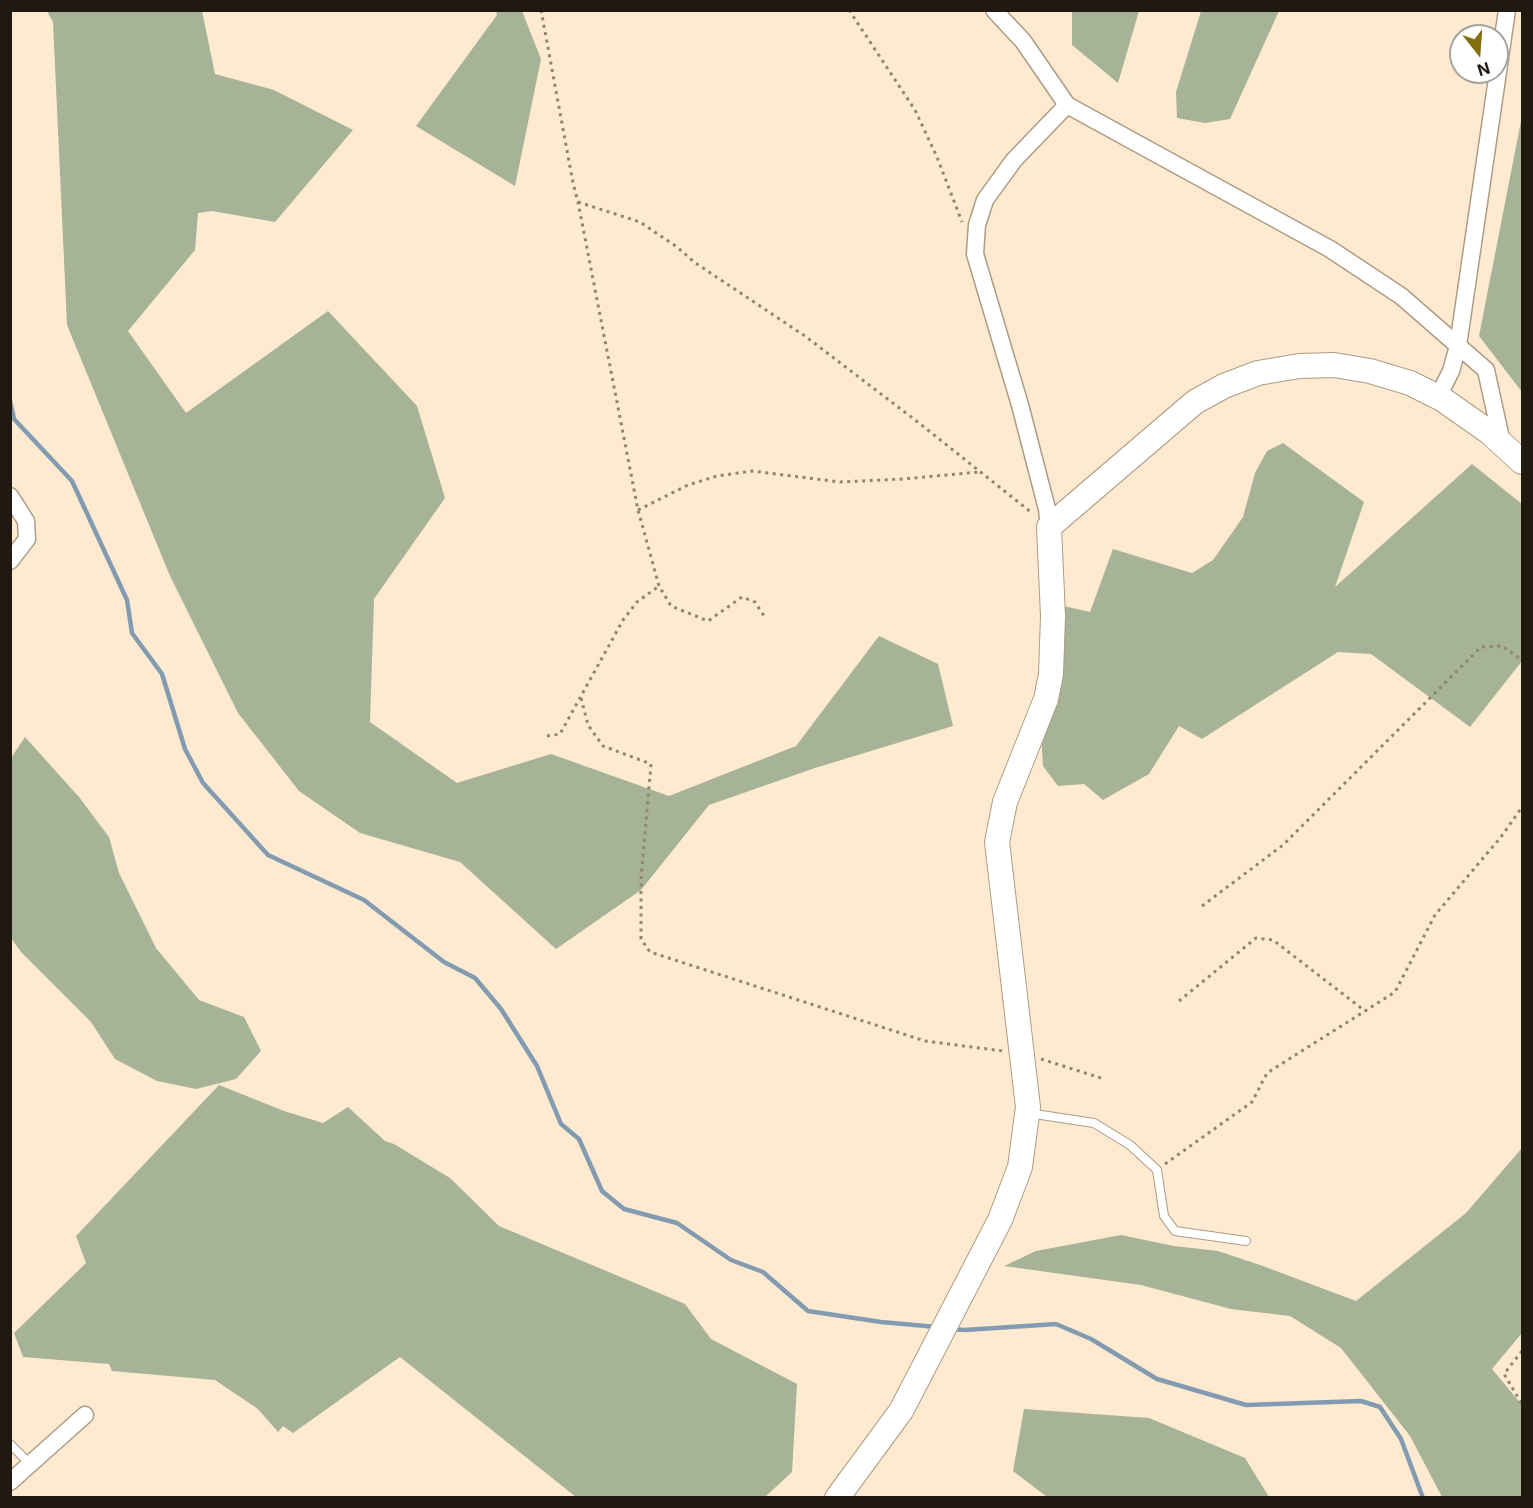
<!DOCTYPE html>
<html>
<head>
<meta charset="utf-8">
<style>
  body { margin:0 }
  #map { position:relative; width:1533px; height:1508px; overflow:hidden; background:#fdead0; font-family:Inter,sans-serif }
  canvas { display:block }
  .frame { position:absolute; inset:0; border:12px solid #201910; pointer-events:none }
  .north { position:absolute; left:1449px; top:24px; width:60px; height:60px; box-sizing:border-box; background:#fff; border:2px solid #a6a39f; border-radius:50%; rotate:163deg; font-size:16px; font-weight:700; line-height:24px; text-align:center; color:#201910 }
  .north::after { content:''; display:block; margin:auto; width:21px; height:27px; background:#836f0d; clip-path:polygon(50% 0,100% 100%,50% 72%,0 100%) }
</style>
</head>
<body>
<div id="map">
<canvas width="1533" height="1508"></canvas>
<div class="frame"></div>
<div class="north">N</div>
</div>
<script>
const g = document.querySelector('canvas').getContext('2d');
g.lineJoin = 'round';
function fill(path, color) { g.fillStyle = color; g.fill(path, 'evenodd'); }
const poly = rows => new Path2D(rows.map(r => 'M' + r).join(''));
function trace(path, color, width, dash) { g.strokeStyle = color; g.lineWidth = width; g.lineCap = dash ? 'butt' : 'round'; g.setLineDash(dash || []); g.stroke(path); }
fill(poly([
  [47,11,202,11,215,74,274,90,353,130,275,222,212,211,198,213,195,250,128,331,186,413,328,311,417,406,445,498,374,599,370,722,457,783,551,754,669,796,796,746,879,636,938,664,953,726,815,768,709,805,641,890,556,949,460,862,360,833,299,791,238,713,170,576,67,325,53,22],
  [496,11,522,11,541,59,515,186,416,126,497,15],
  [1072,11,1139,11,1118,83,1072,45],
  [1201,11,1279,11,1230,119,1205,123,1177,118,1176,92],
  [1522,116,1522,392,1479,336],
  [1283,443,1364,502,1335,587,1472,464,1522,504,1522,661,1470,727,1371,654,1338,652,1202,739,1179,726,1149,774,1103,800,1084,784,1058,786,1043,766,1038,684,1046,602,1090,612,1113,549,1192,573,1213,560,1243,517,1255,473,1267,451],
  [25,737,79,797,109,837,119,873,156,948,199,1000,244,1017,261,1051,236,1079,196,1089,157,1081,115,1059,91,1022,21,952,11,938,11,758],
  [219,1085,284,1111,323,1123,348,1107,385,1141,394,1144,450,1178,499,1226,685,1304,711,1339,797,1384,792,1472,765,1497,576,1497,400,1357,293,1433,283,1426,278,1432,258,1409,215,1380,112,1371,109,1364,23,1357,14,1333,86,1263,76,1236],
  [1522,1148,1522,1333,1492,1369,1522,1405,1522,1497,1442,1497,1410,1436,1341,1348,1290,1316,1231,1309,1141,1285,1004,1266,1036,1251,1121,1235,1174,1246,1218,1251,1263,1266,1356,1301,1466,1213],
  [1024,1409,1149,1418,1245,1458,1269,1497,1047,1497,1013,1471]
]), '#a6b396');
trace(poly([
  [10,401,14,419,72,481,127,600,132,633,162,674,185,749,203,783,268,855,364,900,444,962,475,978,501,1009,537,1066,561,1124,579,1139,602,1191,624,1209,677,1223,731,1260,763,1272,808,1311,881,1322,937,1327],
  [952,1329,965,1330,1056,1324,1091,1339,1157,1379,1246,1405,1361,1401,1380,1407,1401,1439,1423,1498]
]), '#839bb1', 4.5);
const lane = poly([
  [1028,1113,1094,1123,1130,1145,1157,1170,1164,1216,1175,1231,1246,1241],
  [10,1444,30,1464]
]);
const street = poly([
  [994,10,1023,41,1067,105,1330,249,1401,296,1486,370,1502,443],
  [1438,397,1451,371,1458,346,1507,10],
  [10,496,26,521,27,539,10,561],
  [1049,527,1047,509,1020,405,975,254,977,225,985,200,1014,160,1067,105],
  [10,1482,85,1415]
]);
const secondary = poly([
  [837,1498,901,1411,1000,1220,1020,1167,1028,1107,997,842,1005,802,1046,699,1051,674,1053,616,1049,527,1195,402,1224,386,1258,373,1299,366,1334,365,1370,371,1410,383,1442,399,1489,432,1522,462]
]);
trace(lane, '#ad9c83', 10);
trace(street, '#ad9c83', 19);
trace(secondary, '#ad9c83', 26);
trace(poly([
  [541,10,573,183,578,202,638,510,659,586,671,606,708,621,742,597,755,602,766,619],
  [849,10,915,110,937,157,962,222],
  [578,202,640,222,677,247,694,262,805,336,919,423,1032,513],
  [638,510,688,485,717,476,752,471,840,482,903,479,979,472],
  [581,698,588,725,603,746,651,764,641,879,641,939,650,952,925,1041,1003,1051],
  [547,736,560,734,623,620,637,602,659,586],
  [1202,906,1283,845,1481,647,1502,646,1522,660],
  [1179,1001,1256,938,1273,940,1365,1011],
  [1041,1059,1101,1078],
  [1165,1164,1252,1102,1267,1073,1395,992,1435,915,1501,837,1522,807],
  [1522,1351,1504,1374,1522,1404]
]), '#928473', 3, [3, 4.5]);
trace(lane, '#fff', 8);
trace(street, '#fff', 16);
trace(secondary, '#fff', 24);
</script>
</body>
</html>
